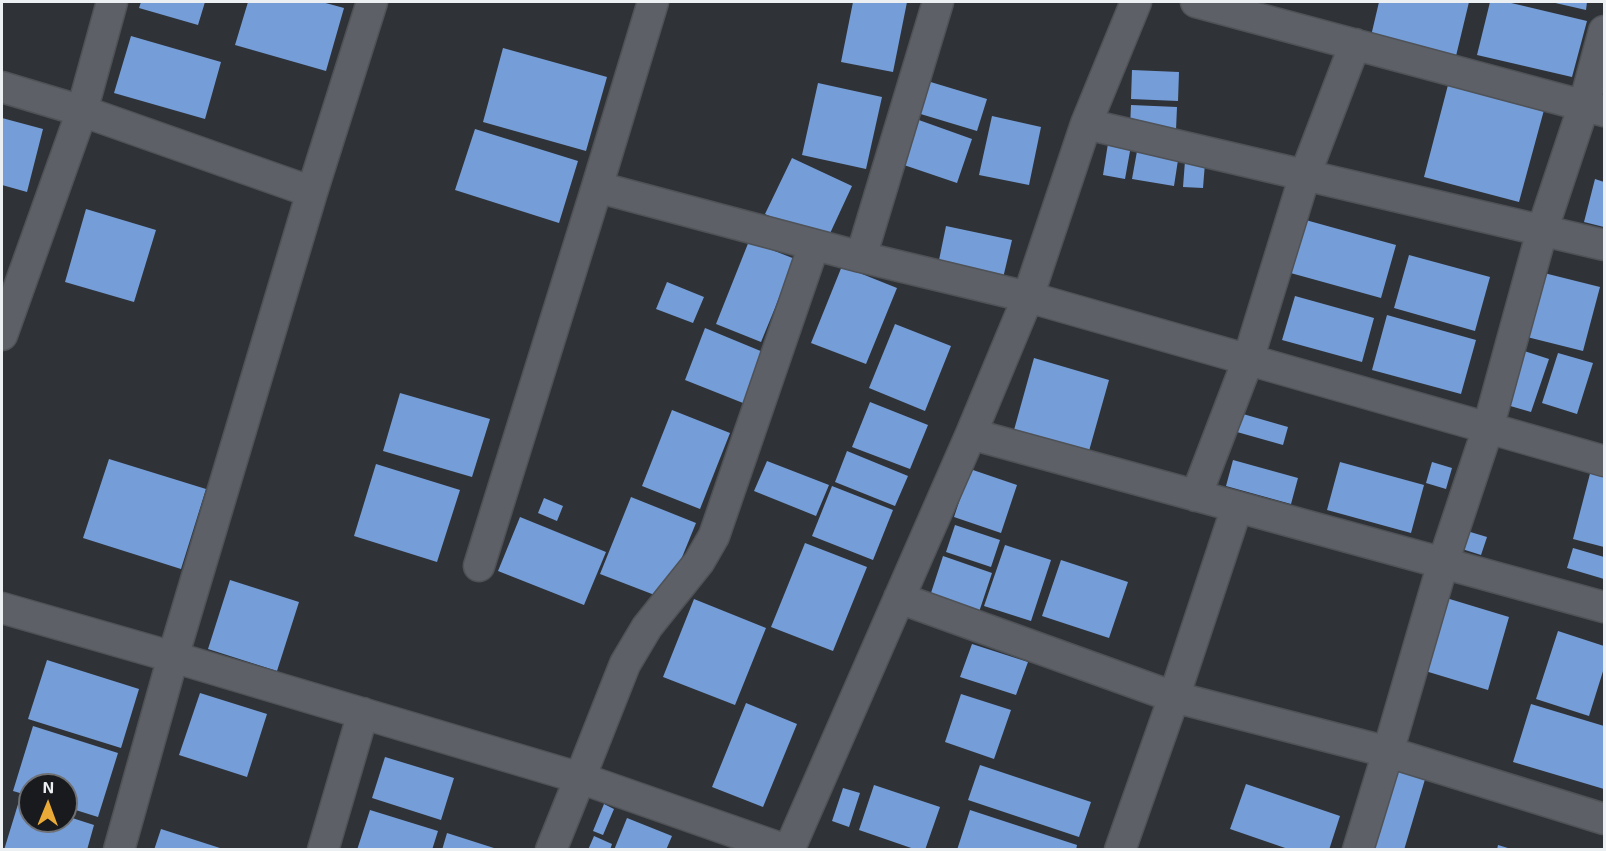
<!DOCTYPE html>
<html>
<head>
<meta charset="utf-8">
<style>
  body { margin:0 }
  #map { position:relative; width:1606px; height:851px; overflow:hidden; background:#2f3338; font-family:"Exo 2",sans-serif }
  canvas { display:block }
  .frame { position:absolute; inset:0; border:3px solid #edf0f3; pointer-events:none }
  .north { position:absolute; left:18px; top:773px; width:60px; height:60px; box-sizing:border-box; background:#191a1d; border:2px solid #6e7073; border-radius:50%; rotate:1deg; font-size:16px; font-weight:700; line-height:24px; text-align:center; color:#edf0f3 }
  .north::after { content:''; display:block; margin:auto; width:21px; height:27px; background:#e9aa38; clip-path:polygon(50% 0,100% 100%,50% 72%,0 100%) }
</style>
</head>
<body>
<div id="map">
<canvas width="1606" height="851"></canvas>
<div class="frame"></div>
<div class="north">N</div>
</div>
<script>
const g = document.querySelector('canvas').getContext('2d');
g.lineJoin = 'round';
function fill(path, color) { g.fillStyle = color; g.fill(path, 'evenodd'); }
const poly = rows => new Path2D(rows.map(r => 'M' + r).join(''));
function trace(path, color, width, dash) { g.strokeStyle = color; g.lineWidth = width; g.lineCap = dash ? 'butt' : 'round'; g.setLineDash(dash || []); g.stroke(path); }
fill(poly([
  [141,2,205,2,198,25,139,8],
  [248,2,322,2,344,8,326,71,235,45],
  [853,2,907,2,893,72,841,62],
  [1379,2,1469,2,1456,56,1371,36],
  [1490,2,1507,2,1587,21,1572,77,1477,55],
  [1551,2,1587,2,1586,10],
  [131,36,221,62,205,119,114,93],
  [503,48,607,77,586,151,483,122],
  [1132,70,1179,72,1178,101,1131,99],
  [924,80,987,99,977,131,914,112],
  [818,83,882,97,866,169,802,155],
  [1448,85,1544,110,1519,202,1424,177],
  [1131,105,1177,107,1176,130,1130,128],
  [992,116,1041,127,1029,185,979,175],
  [2,118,43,129,27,192,2,185],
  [916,119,972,139,957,183,901,164],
  [475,129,578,161,559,223,455,190],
  [1109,137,1132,140,1125,179,1103,175],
  [1139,140,1180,147,1174,186,1132,179],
  [792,158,852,186,826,242,765,214],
  [1185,161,1205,163,1203,188,1183,187],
  [1595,179,1604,182,1604,227,1584,222],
  [86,209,156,230,134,302,65,282],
  [1302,219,1396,245,1381,298,1287,272],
  [946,226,1012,240,1003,278,938,265],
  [749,241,795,259,761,342,716,324],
  [1409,255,1490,277,1475,331,1394,308],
  [842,266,897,288,866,364,811,343],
  [1544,273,1600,287,1583,351,1527,337],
  [667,282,704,297,693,323,656,309],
  [1295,296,1374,318,1362,362,1282,340],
  [1387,315,1476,340,1461,394,1372,370],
  [895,324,951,346,925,411,869,388],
  [705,328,763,352,743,403,685,380],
  [1518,349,1549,359,1531,412,1500,403],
  [1558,353,1593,363,1577,414,1542,403],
  [1034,358,1109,380,1089,451,1014,430],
  [400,393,490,419,472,477,383,451],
  [870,402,928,425,910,469,852,447],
  [672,410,730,433,700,509,642,486],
  [1243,414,1288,427,1283,445,1237,432],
  [847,451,908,476,895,506,835,482],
  [109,459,206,489,181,569,83,538],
  [1233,460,1298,478,1291,504,1226,486],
  [767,461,829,485,816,516,754,491],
  [1340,462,1424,485,1411,533,1327,510],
  [1432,462,1452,468,1446,489,1426,483],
  [376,464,460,490,437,562,354,536],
  [1592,466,1604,469,1604,547,1573,539],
  [970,469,1017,485,1001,533,954,517],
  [832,486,893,510,873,560,812,536],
  [631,497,696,523,665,599,600,574],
  [544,498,563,506,557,521,538,513],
  [520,517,606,552,584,605,498,571],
  [955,525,1000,540,991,567,946,552],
  [1467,531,1487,537,1481,555,1462,549],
  [805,543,867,567,833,651,771,627],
  [1005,545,1051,560,1031,621,984,606],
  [1573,548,1604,557,1604,579,1567,568],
  [943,556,992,573,979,612,930,596],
  [1061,560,1128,582,1109,638,1042,616],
  [230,580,299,602,277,671,208,649],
  [1443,597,1509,617,1488,690,1422,670],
  [694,599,766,628,735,705,663,677],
  [1558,631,1604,646,1604,668,1589,716,1536,699],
  [972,644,1028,662,1016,695,960,677],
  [47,660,139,689,121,748,28,719],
  [200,693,267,714,247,777,179,755],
  [961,694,1011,710,994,759,945,742],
  [746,703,797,724,763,807,712,787],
  [1531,704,1604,726,1604,789,1513,762],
  [33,726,118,753,98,817,66,807,66,785,30,785,30,796,13,791],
  [385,757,454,778,441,820,372,798],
  [980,765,1091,802,1079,837,968,800],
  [1397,767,1426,776,1404,850,1373,850],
  [1246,784,1340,816,1329,850,1291,850,1230,829],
  [874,785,940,807,925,850,917,850,859,830],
  [843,788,860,793,849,827,832,821],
  [19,801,30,805,30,821,66,821,66,816,94,825,87,850,4,850],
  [604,804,614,809,603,835,593,831],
  [370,810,438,831,432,850,357,850],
  [970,810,1077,845,1076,850,957,850],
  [627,818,672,836,666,850,614,850],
  [161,829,223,849,223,850,154,850],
  [447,833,497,849,497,850,442,850],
  [594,836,612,844,610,850,588,850],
  [1498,845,1511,849,1511,850,1497,850]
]), '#759dd8');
const minor = poly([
  [1196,2,1604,111],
  [2,87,82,111,312,192],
  [1086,124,1604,245],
  [597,187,861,257,1028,297,1604,461],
  [861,257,938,2],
  [2,335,82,111,112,2],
  [971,434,1028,297,1086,124,1136,2],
  [1196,496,1248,360,1305,175,1355,44],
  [479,566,597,187,653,2],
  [899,598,1174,697,1388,752,1604,819],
  [2,608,173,657,580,778,625,664,647,627,699,562,714,536,814,245],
  [119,850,173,657,312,192,372,2],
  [323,850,363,713],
  [551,850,580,778,786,850],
  [789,850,971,434,1604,607],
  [1120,850,1174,697,1237,507],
  [1358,850,1388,752,1443,563,1488,428,1542,231,1584,105,1604,31]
]);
trace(minor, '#4f5256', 33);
trace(minor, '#5d6167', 30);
</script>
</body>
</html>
